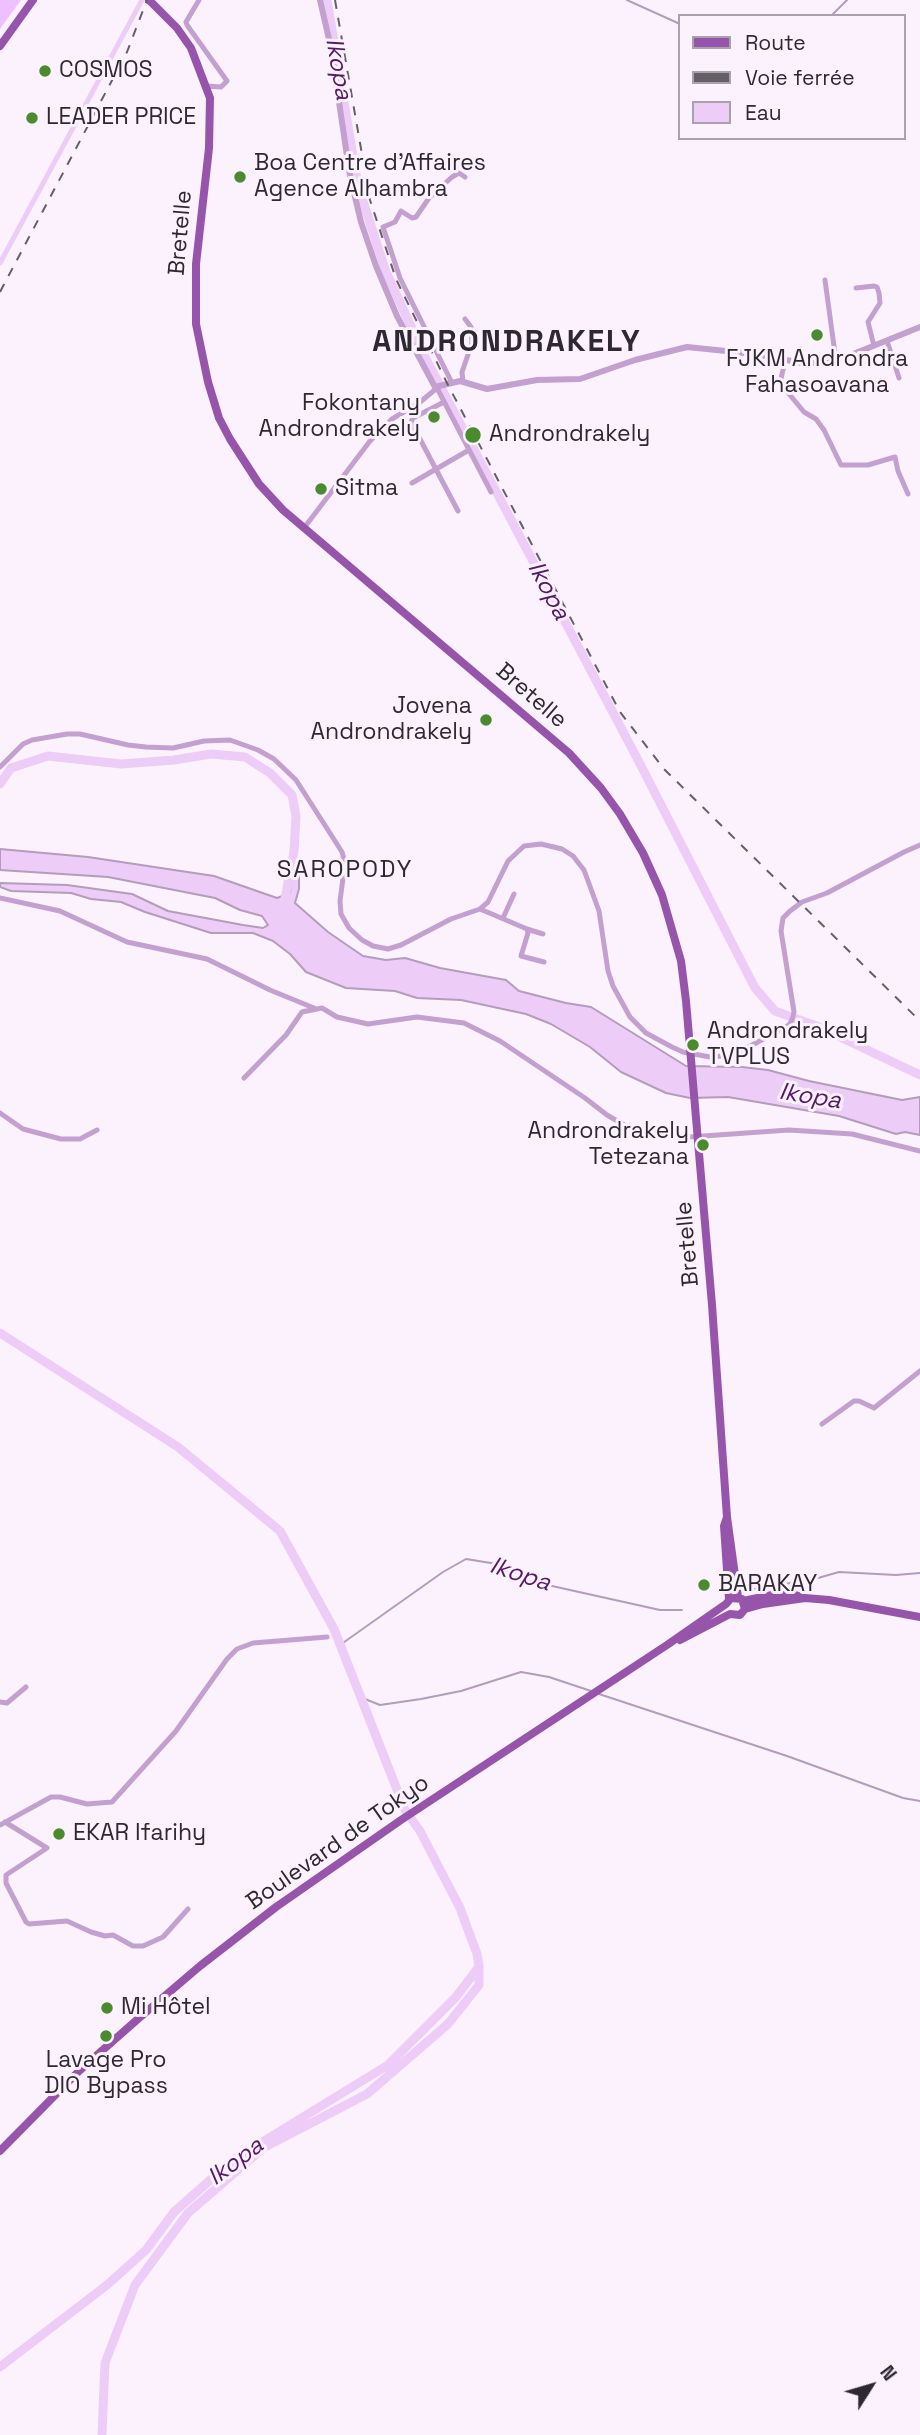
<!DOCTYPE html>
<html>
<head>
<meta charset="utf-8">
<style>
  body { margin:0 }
  #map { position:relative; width:920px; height:2435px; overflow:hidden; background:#fbf2fe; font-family:"Space Grotesk",sans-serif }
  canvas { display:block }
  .legend { position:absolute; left:678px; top:14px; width:228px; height:126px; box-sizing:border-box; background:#fbf2fe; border:2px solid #a9a2ac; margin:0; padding:9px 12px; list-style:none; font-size:21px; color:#2e2930 }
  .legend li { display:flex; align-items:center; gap:14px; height:35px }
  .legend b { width:35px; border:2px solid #a9a2ac }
  .north { position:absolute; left:836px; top:2351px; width:70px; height:70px; -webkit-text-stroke:5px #fbf2fe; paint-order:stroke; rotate:53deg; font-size:19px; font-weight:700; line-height:28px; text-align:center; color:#2e2930 }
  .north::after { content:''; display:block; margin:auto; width:24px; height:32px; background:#2e2930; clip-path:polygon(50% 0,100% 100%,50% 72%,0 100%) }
</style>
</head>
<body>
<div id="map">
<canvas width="920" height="2435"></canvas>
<ul class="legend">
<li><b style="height:9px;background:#9655ab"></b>Route</li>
<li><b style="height:9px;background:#655f67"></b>Voie ferrée</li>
<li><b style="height:19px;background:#edcdf7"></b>Eau</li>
</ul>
<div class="north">N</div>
</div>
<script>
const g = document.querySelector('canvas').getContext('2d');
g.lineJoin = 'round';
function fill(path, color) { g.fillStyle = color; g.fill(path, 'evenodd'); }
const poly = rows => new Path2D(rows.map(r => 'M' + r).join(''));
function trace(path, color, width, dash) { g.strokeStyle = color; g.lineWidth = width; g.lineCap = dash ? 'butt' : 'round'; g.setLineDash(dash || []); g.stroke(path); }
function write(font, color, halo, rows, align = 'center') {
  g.font = font + ' "Space Grotesk",sans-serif'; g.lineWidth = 6; g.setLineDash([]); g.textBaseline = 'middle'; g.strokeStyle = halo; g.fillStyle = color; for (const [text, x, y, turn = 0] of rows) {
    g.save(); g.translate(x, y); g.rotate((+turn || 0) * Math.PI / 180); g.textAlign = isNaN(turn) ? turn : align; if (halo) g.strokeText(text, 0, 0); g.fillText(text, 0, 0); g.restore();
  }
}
fill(poly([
  [0,0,21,0,0,29]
]), '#eec0fe');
const water = poly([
  [0,849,88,857,214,876,277,898,290,893,292,874,299,875,299,889,295,903,328,932,363,956,386,960,405,958,440,968,506,980,519,991,566,1003,591,1007,686,1066,742,1067,768,1070,809,1081,902,1100,920,1097,920,1135,905,1132,896,1134,839,1116,728,1097,690,1098,666,1093,621,1072,590,1047,551,1024,526,1014,461,1000,417,998,395,991,346,988,306,972,290,954,273,941,253,933,211,933,145,912,121,902,91,899,71,893,11,891,0,887,0,883,67,885,132,894,168,911,243,925,263,928,268,925,262,916,240,910,215,898,108,877,0,870,0,849]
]);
fill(water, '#edcdf7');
trace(water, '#b49cbb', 2);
trace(poly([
  [627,0,680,24],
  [831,16,847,0],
  [746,1590,811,1580,839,1572,896,1575,920,1573],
  [340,1645,443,1572,466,1559,497,1564,516,1578,660,1610,682,1610],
  [599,1694,787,1756,903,1798,920,1801],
  [360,1697,380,1705,421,1699,461,1691,521,1672,549,1677,591,1691]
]), '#b49cbb', 2);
trace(poly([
  [0,263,142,0]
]), '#edcdf7', 5);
trace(poly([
  [327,0,358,186,386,272,425,357,637,758,755,988,775,1011,819,1027,920,1075],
  [0,784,11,768,48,756,121,764,174,760,211,754,245,757,270,773,292,795,296,816,294,851,284,904],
  [0,1333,178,1447,280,1531,334,1629,405,1810,420,1831,460,1908,477,1954,479,1966,479,1985,448,2024,367,2094,263,2148,188,2213,135,2285,105,2363,102,2435],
  [0,2367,107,2285,146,2250,174,2212,233,2160,388,2065,456,1997,478,1968]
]), '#edcdf7', 9);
trace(poly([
  [199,0,186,22,187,25,227,81,221,87,207,86],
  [825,280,836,361],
  [856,288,874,286,877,287,879,293,880,303,868,322,874,346],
  [887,341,899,378],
  [785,361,780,383,804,412,816,419,824,430,841,465,868,465,895,457,898,471,908,494],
  [463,382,462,372,472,343,471,327,465,319],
  [452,383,400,278,383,227,395,222,401,211,412,218,416,217,429,198,452,177,459,173,465,177],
  [444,402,413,418,411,422,458,511],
  [412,483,469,450],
  [304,528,370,441,392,419,419,403,437,388,491,492],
  [0,767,23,744,32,740,67,734,80,734,128,745,146,747,173,748,204,741,230,740,258,750,274,759,296,780,342,852,345,863,340,901,341,914,349,928,362,940,373,946,388,949,401,945,451,919,480,909,488,902,508,861,524,846,541,844,562,849,573,856,584,870,599,911,608,971,613,986,630,1017,646,1033,672,1047,683,1052,710,1057,734,1055,789,1025,792,1020,794,1012,781,931,783,918,790,911,802,902,827,893,904,852,920,845],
  [0,898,60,911,127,942,207,959,270,990,314,1008],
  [480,909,527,929,528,933,521,956,544,962],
  [503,918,514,894],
  [527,929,543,934],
  [302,1012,322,1008,337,1017,368,1024,417,1017,464,1023,500,1041,585,1098,607,1115,631,1129,689,1137,789,1130,852,1134,920,1151],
  [244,1078,286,1035,302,1012,305,1011],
  [0,1113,23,1129,61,1139,80,1139,97,1130],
  [822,1424,854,1401,859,1401,874,1408,920,1371],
  [0,1702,7,1703,26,1687],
  [5,1822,47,1848,6,1875,6,1883,26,1922,29,1924,67,1921,91,1932,105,1936,113,1935,133,1946,143,1946,163,1937,188,1909],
  [0,1825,51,1797,60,1797,87,1804,112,1802,176,1731,227,1659,237,1649,253,1643,327,1637]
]), '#c3a0cf', 5);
trace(poly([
  [320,0,331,48,350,176,361,222,376,266,397,316,435,387,460,381,487,389,537,380,580,379,635,360,687,347,755,354,802,363,831,363,920,327]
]), '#c3a0cf', 6);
trace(poly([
  [149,0,177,28,191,48,210,98,209,148,196,264,196,324,208,382,219,418,230,439,259,484,283,510,569,753,601,788,620,814,643,853,662,895,681,961,686,1001,712,1305,727,1517,738,1597],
  [0,46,33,0],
  [727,1517,724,1526,729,1599],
  [743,1601,777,1594,790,1594,802,1597],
  [680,1640,730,1614,740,1615,745,1609,763,1604,805,1598,829,1600,920,1617],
  [0,2151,79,2071,139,2018,200,1966,276,1907,401,1820,667,1645,726,1604,731,1598,742,1599,745,1609]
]), '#9655ab', 8);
trace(poly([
  [335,0,370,200,396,279,448,385,620,712,664,769,920,1021],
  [0,292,127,52,147,0]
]), '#655f67', 2, [9, 9]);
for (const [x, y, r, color] of [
  [45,71,7,"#4a8b2e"],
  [32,118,7,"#4a8b2e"],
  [240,177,7,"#4a8b2e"],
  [817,335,7,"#4a8b2e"],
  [434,417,7,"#4a8b2e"],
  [473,435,9,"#4a8b2e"],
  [321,489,7,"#4a8b2e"],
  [486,720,7,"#4a8b2e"],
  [693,1045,7,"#4a8b2e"],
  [703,1145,7,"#4a8b2e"],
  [704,1585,7,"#4a8b2e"],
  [59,1834,7,"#4a8b2e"],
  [107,2008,7,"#4a8b2e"],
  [106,2036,7,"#4a8b2e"]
]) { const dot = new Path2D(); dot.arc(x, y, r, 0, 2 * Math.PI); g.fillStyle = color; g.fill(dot); trace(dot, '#fbf2fe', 2.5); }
write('23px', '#2e2930', '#fbf2fe', [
  ["COSMOS",59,71],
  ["LEADER PRICE",46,118],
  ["Boa Centre d'Affaires",254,164],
  ["Agence Alhambra",254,190],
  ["FJKM Androndra",817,360,"center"],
  ["Fahasoavana",817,386,"center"],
  ["Fokontany",420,404,"right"],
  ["Androndrakely",420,430,"right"],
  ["Androndrakely",489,435],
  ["Sitma",335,489],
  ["Jovena",472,707,"right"],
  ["Androndrakely",472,733,"right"],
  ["Androndrakely",707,1032],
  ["TVPLUS",707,1058],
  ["Androndrakely",689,1132,"right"],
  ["Tetezana",689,1158,"right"],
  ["BARAKAY",718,1585],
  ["EKAR Ifarihy",73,1834],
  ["Mi Hôtel",121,2008],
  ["Lavage Pro",106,2061,"center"],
  ["DIO Bypass",106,2087,"center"]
], 'left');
write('23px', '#2e2930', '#fbf2fe', [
  ["Bretelle",181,233,-85],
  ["Bretelle",531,696,41],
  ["Bretelle",688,1244,-95],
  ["Boulevard de Tokyo",338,1843,-35]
]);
write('italic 24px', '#561768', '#fbf2fe', [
  ["Ikopa",338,69,80],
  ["Ikopa",548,591,62],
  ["Ikopa",810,1097,9],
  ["Ikopa",520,1575,18],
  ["Ikopa",236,2162,-37]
]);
g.letterSpacing = '2px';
write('24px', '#2e2930', '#fbf2fe', [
  ["SAROPODY",345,870]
]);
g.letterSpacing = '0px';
g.letterSpacing = '2px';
write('bold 30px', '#2e2930', '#fbf2fe', [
  ["ANDRONDRAKELY",507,343]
]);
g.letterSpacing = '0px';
</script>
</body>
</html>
